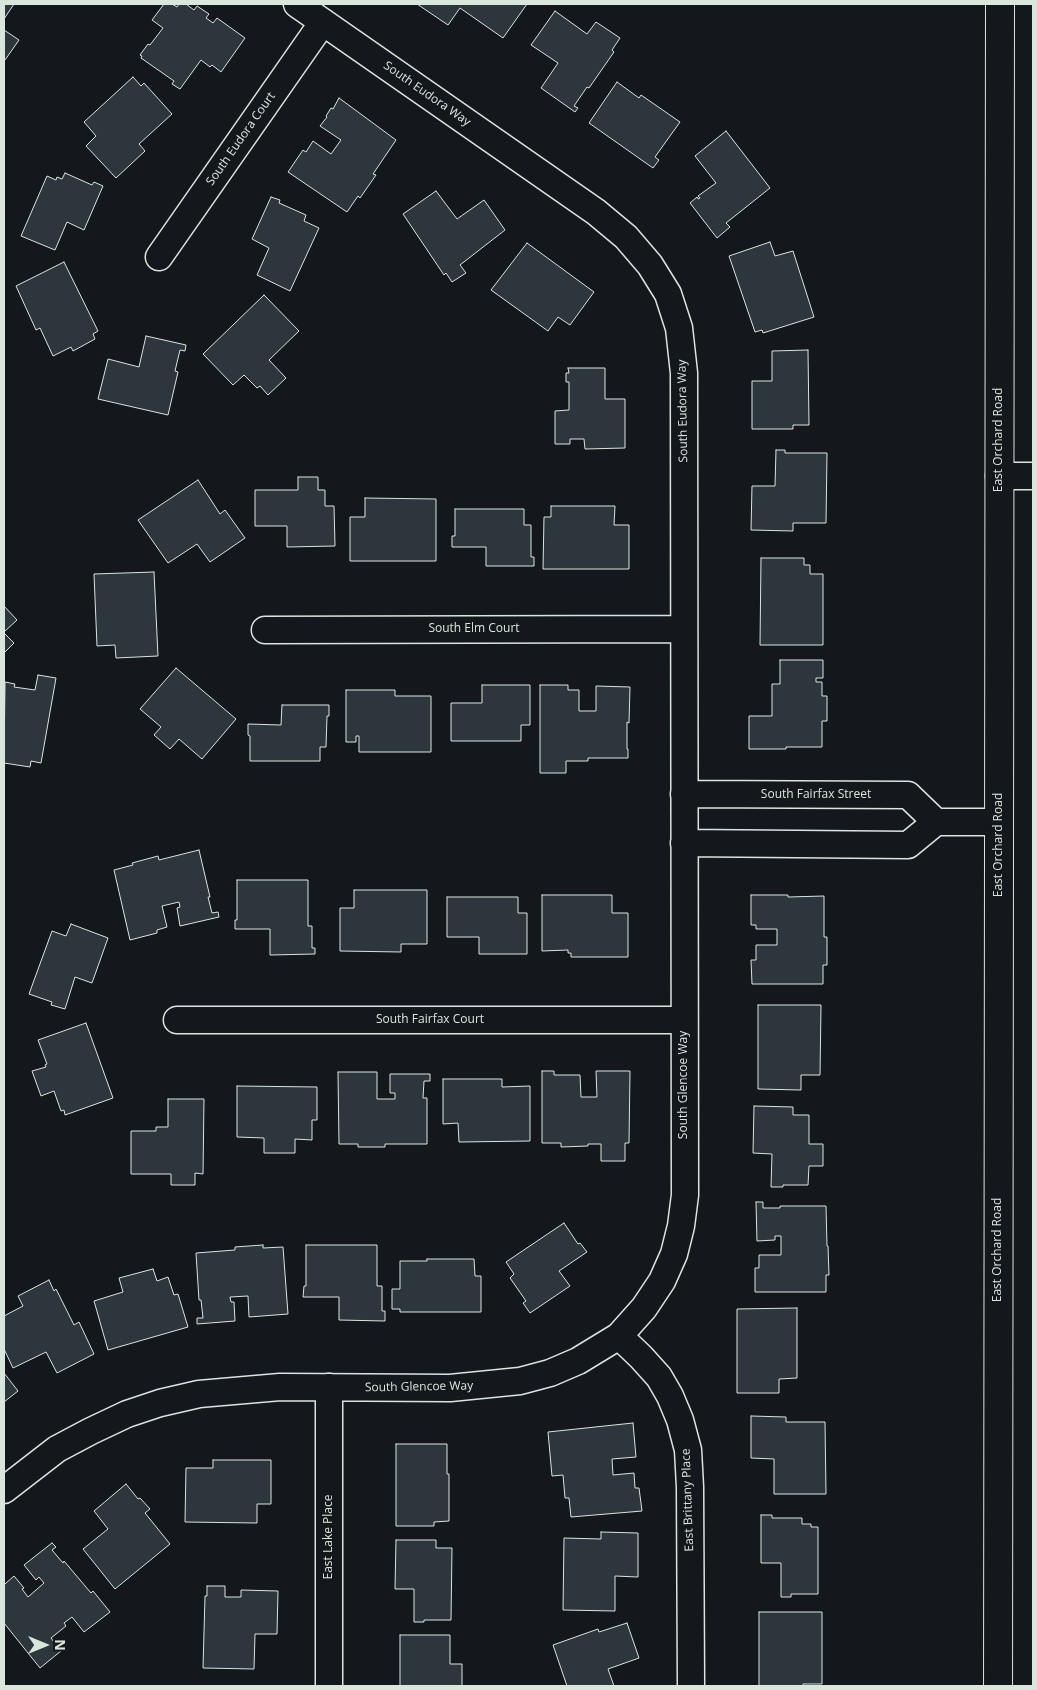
<!DOCTYPE html>
<html>
<head>
<meta charset="utf-8">
<style>
  body { margin:0 }
  #map { position:relative; width:1037px; height:1690px; overflow:hidden; background:#14181c; font-family:"Open Sans",sans-serif }
  canvas { display:block }
  .frame { position:absolute; inset:0; border:5px solid #d8e6dc; pointer-events:none }
  .north { position:absolute; left:20px; top:1620px; width:50px; height:50px; -webkit-text-stroke:4px #14181c; paint-order:stroke; rotate:90deg; font-size:14px; font-weight:700; line-height:20px; text-align:center; color:#d8e6dc }
  .north::after { content:''; display:block; margin:auto; width:18px; height:22px; background:#d8e6dc; clip-path:polygon(50% 0,100% 100%,50% 72%,0 100%) }
</style>
</head>
<body>
<div id="map">
<canvas width="1037" height="1690"></canvas>
<div class="frame"></div>
<div class="north">N</div>
</div>
<script>
const g = document.querySelector('canvas').getContext('2d');
g.lineJoin = 'round';
function fill(path, color) { g.fillStyle = color; g.fill(path, 'evenodd'); }
const poly = rows => new Path2D(rows.map(r => 'M' + r).join(''));
function trace(path, color, width, dash) { g.strokeStyle = color; g.lineWidth = width; g.lineCap = dash ? 'butt' : 'round'; g.setLineDash(dash || []); g.stroke(path); }
function write(font, color, halo, rows, align = 'center') {
  g.font = font + ' "Open Sans",sans-serif'; g.lineWidth = 4; g.setLineDash([]); g.textBaseline = 'middle'; g.strokeStyle = halo; g.fillStyle = color; for (const [text, x, y, turn = 0] of rows) {
    g.save(); g.translate(x, y); g.rotate((+turn || 0) * Math.PI / 180); g.textAlign = isNaN(turn) ? turn : align; if (halo) g.strokeText(text, 0, 0); g.fillText(text, 0, 0); g.restore();
  }
}
const building = poly([
  [4,4,14,4,4,19,4,4],
  [164,4,172,4,177,7,179,4,186,4,194,10,197,6,209,14,206,18,213,23,217,18,245,38,221,72,212,65,210,67,201,60,180,89,172,84,174,81,141,58,142,56,140,55,148,44,150,45,163,28,152,20,164,4],
  [417,4,527,4,503,38,460,8,448,25,417,4],
  [555,11,587,34,596,22,620,38,612,50,614,52,589,88,587,87,574,106,578,108,575,112,541,88,558,63,531,45,555,11],
  [4,30,19,40,5,60,4,59,4,30],
  [133,77,141,86,144,83,172,114,139,144,145,151,116,178,86,146,96,136,84,122,133,77],
  [617,82,639,98,641,95,680,122,655,157,659,160,653,168,589,123,617,82],
  [339,98,396,140,373,174,376,175,360,198,358,196,347,212,288,172,303,150,306,152,313,141,331,154,341,140,320,126,327,117,326,116,331,108,333,109,339,98],
  [726,131,770,188,726,223,730,227,717,238,690,203,697,197,698,199,700,198,698,196,716,183,695,156,726,131],
  [65,173,92,185,94,182,103,186,84,230,67,222,55,250,21,236,47,176,56,180,57,177,62,179,65,173],
  [436,191,457,219,484,200,505,230,460,265,466,273,452,282,446,273,444,275,403,214,436,191],
  [271,197,280,200,279,203,306,215,304,221,319,228,290,291,257,275,269,248,252,239,271,197],
  [770,242,775,256,793,251,814,317,763,333,762,330,755,332,729,256,770,242],
  [527,243,594,292,570,325,558,317,548,331,491,290,527,243],
  [64,262,98,331,93,334,95,339,73,351,71,347,53,356,40,328,36,330,16,286,64,262],
  [264,295,299,331,269,360,286,378,268,395,260,386,257,388,244,375,233,385,203,354,264,295],
  [146,336,186,345,185,351,180,350,175,371,178,372,168,415,98,399,108,359,139,367,146,336],
  [808,350,809,425,793,425,793,429,752,429,752,381,772,381,772,351,808,350],
  [568,368,605,368,605,399,625,399,625,448,585,449,584,439,570,439,570,444,555,444,555,411,569,410,569,382,566,382,566,373,569,373,568,368],
  [776,450,785,450,785,453,827,453,826,523,793,523,793,531,751,530,752,486,775,486,776,450],
  [298,477,318,477,318,490,325,490,325,506,334,506,335,546,287,547,287,526,255,526,255,490,298,490,298,477],
  [198,480,220,514,225,510,245,538,210,562,197,544,168,563,138,520,198,480],
  [365,498,436,499,436,561,350,561,350,517,365,517,365,498],
  [551,506,615,506,614,525,629,525,629,569,543,569,544,517,551,517,551,506],
  [455,509,524,509,524,525,531,525,531,557,534,557,534,566,486,566,486,547,452,547,452,536,455,536,455,509],
  [761,558,804,558,804,565,810,565,810,574,823,574,823,645,760,645,761,558],
  [154,572,158,656,116,658,115,645,97,646,94,574,154,572],
  [4,606,17,620,4,632,4,606],
  [4,633,14,643,4,653,4,633],
  [780,660,823,660,823,678,816,678,816,682,822,682,822,696,827,696,827,721,822,721,822,747,786,747,786,749,749,749,749,716,772,716,772,684,780,684,780,660],
  [176,668,236,719,202,759,179,739,170,749,154,735,161,727,140,709,176,668],
  [38,675,56,678,41,763,31,761,30,767,4,763,5,682,15,684,14,687,35,690,38,675],
  [482,685,530,685,530,725,521,725,521,741,451,741,451,703,482,703,482,685],
  [540,685,568,685,568,690,579,690,579,711,596,711,596,686,630,687,629,723,627,722,627,749,628,749,628,758,588,758,588,761,566,761,566,773,540,773,540,685],
  [346,690,395,690,395,696,431,696,431,752,359,752,359,736,356,736,356,742,346,742,346,690],
  [282,705,329,705,329,716,327,716,326,747,320,747,320,761,250,761,250,736,248,735,248,724,281,725,282,705],
  [199,850,210,897,208,897,212,913,218,912,219,917,180,926,177,908,180,907,179,902,162,906,167,927,157,930,157,933,130,940,114,870,133,865,132,863,158,856,159,860,199,850],
  [237,880,308,880,308,926,312,926,312,948,315,948,315,954,270,955,270,929,235,929,235,920,237,920,237,880],
  [354,890,427,890,427,944,401,944,401,952,340,951,340,908,354,908,354,890],
  [542,895,612,895,612,913,628,913,628,957,571,957,571,953,568,953,568,950,542,951,542,895],
  [751,895,788,895,788,897,824,896,824,937,827,937,827,965,823,965,823,984,752,984,751,960,756,960,756,945,777,945,777,929,756,929,756,925,751,925,751,895],
  [447,897,518,897,518,913,527,913,527,954,479,954,479,937,447,937,447,897],
  [71,924,108,938,92,983,75,977,65,1009,51,1005,52,1002,29,994,52,931,66,936,71,924],
  [758,1005,821,1005,820,1075,801,1075,801,1090,758,1089,758,1005],
  [86,1023,113,1098,65,1115,64,1110,61,1111,54,1091,41,1096,32,1071,46,1067,45,1065,47,1064,38,1040,86,1023],
  [542,1071,554,1071,554,1075,580,1075,581,1097,597,1097,596,1071,630,1071,629,1143,625,1143,625,1161,601,1161,601,1144,588,1144,588,1146,561,1147,561,1143,542,1143,542,1071],
  [338,1072,377,1072,377,1099,395,1099,395,1093,390,1093,390,1074,430,1074,430,1081,424,1081,423,1098,427,1098,427,1144,385,1144,385,1147,358,1147,358,1144,339,1144,338,1072],
  [443,1079,502,1079,502,1087,530,1086,530,1141,459,1142,458,1123,443,1124,443,1079],
  [237,1086,317,1087,317,1120,312,1120,312,1140,295,1139,295,1153,264,1153,264,1138,237,1137,237,1086],
  [168,1099,204,1099,203,1174,195,1173,195,1185,171,1185,171,1174,131,1174,131,1131,156,1131,156,1127,168,1127,168,1099],
  [754,1106,793,1107,793,1115,809,1115,809,1144,823,1144,823,1166,809,1166,808,1185,783,1185,783,1187,771,1187,772,1154,753,1153,754,1106],
  [756,1202,763,1202,763,1208,780,1208,780,1206,826,1206,827,1246,828,1246,829,1275,826,1275,826,1292,755,1292,755,1268,759,1268,759,1255,781,1255,781,1236,775,1236,775,1240,757,1241,756,1202],
  [564,1223,578,1244,580,1243,587,1252,559,1271,570,1286,530,1313,523,1303,526,1301,510,1278,514,1274,506,1262,564,1223],
  [263,1245,263,1248,283,1247,288,1314,249,1317,248,1296,230,1297,231,1302,234,1302,235,1321,197,1324,197,1318,203,1318,201,1300,199,1300,196,1253,235,1250,235,1247,263,1245],
  [306,1245,377,1245,377,1286,382,1286,382,1311,385,1311,385,1321,339,1320,339,1297,303,1297,304,1286,306,1286,306,1245],
  [427,1259,474,1259,475,1276,481,1276,481,1312,400,1312,400,1309,392,1309,392,1289,400,1289,400,1261,427,1261,427,1259],
  [153,1269,157,1281,168,1277,174,1295,178,1294,188,1327,108,1350,94,1301,123,1292,119,1278,153,1269],
  [49,1280,54,1291,56,1289,74,1325,79,1322,94,1354,57,1373,46,1352,13,1368,4,1349,4,1316,23,1306,18,1296,49,1280],
  [797,1308,797,1378,779,1379,779,1393,737,1393,737,1309,797,1308],
  [4,1373,18,1391,4,1402,4,1373],
  [751,1416,786,1417,786,1422,825,1422,826,1494,774,1494,774,1459,751,1458,751,1416],
  [633,1423,636,1457,612,1459,613,1475,634,1473,635,1488,639,1488,642,1511,571,1517,569,1498,565,1498,563,1475,552,1476,548,1432,633,1423],
  [396,1444,447,1444,447,1474,449,1474,449,1521,434,1522,434,1526,396,1526,396,1444],
  [213,1460,271,1460,271,1504,257,1504,257,1523,185,1522,186,1468,213,1468,213,1460],
  [126,1484,138,1499,140,1498,150,1509,145,1513,170,1544,115,1589,83,1549,108,1529,94,1511,126,1484],
  [761,1515,772,1515,772,1518,802,1518,802,1524,811,1524,811,1527,818,1527,818,1594,791,1594,791,1597,781,1597,781,1563,761,1563,761,1515],
  [601,1532,638,1533,638,1577,615,1576,615,1611,563,1610,564,1538,601,1539,601,1532],
  [396,1540,436,1540,436,1548,452,1548,451,1620,424,1620,424,1622,414,1622,414,1589,395,1589,396,1540],
  [52,1543,56,1547,52,1550,63,1563,64,1561,91,1593,93,1591,110,1612,84,1632,72,1617,64,1623,66,1626,51,1638,61,1651,40,1668,4,1623,4,1583,5,1584,14,1576,24,1588,22,1589,28,1597,44,1583,39,1577,36,1580,24,1565,52,1543],
  [207,1586,225,1586,225,1597,241,1597,241,1590,278,1591,277,1634,255,1634,254,1669,203,1668,205,1596,207,1596,207,1586],
  [759,1612,822,1612,822,1684,803,1684,803,1686,759,1686,759,1612],
  [627,1623,639,1658,608,1669,614,1686,567,1686,553,1645,598,1629,599,1632,627,1623],
  [400,1635,450,1635,450,1664,462,1664,462,1686,400,1686,400,1635]
]);
fill(building, '#2c363c');
trace(building, '#d8e6dc', 1);
const street = poly([
  [159,257,323,22],
  [999,476,1033,476],
  [265,630,683,629],
  [684,794,908,795,936,822],
  [684,843,908,845,936,822,999,822],
  [177,1020,684,1020],
  [619,1336,641,1357,659,1377,670,1396,680,1420,688,1450,690,1487,691,1686],
  [4,1490,57,1449,91,1431,127,1414,160,1403,199,1394,280,1387,450,1388,520,1381,550,1373,578,1361,619,1336,644,1308,662,1281,674,1254,681,1226,685,1195,684,373,679,328,668,294,650,265,626,237,596,212,297,4],
  [329,1686,329,1387]
]);
const secondary = poly([
  [998,1686,1000,4]
]);
trace(street, '#d8e6dc', 29);
trace(secondary, '#d8e6dc', 30);
trace(street, '#14181c', 26);
trace(secondary, '#14181c', 28);
write('12px', '#d8e6dc', '#14181c', [
  ["South Eudora Way",427,94,35],
  ["South Eudora Court",241,139,-55],
  ["South Eudora Way",683,411,-91],
  ["East Orchard Road",999,440,-90],
  ["South Elm Court",474,629],
  ["South Fairfax Street",816,795],
  ["East Orchard Road",999,845,-90],
  ["South Fairfax Court",430,1020],
  ["South Glencoe Way",684,1085,-90],
  ["East Orchard Road",998,1250,-90],
  ["South Glencoe Way",419,1387,-1],
  ["East Brittany Place",688,1500,-92],
  ["East Lake Place",329,1537,-90]
]);
</script>
</body>
</html>
